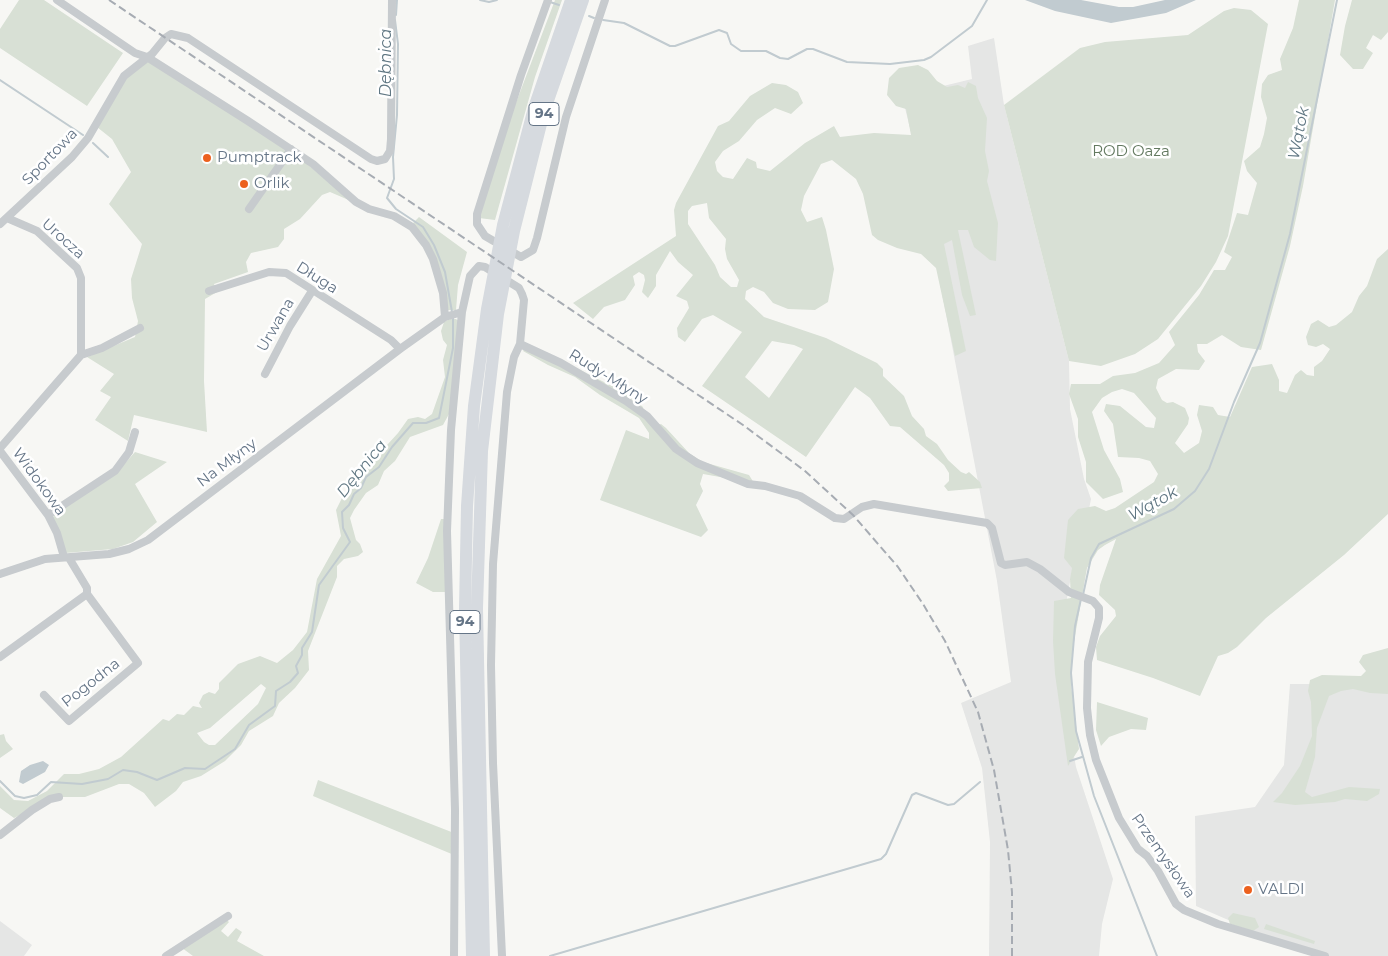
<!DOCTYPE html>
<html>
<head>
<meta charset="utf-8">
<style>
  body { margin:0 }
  canvas { display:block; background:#f7f7f4 }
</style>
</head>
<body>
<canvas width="1388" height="956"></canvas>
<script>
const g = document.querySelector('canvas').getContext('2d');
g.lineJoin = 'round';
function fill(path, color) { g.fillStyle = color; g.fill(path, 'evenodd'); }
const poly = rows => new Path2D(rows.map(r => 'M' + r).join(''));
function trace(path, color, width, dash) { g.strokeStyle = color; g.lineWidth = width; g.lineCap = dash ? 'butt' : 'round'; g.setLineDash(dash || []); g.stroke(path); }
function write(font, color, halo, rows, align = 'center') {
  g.font = font + ' Montserrat,sans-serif'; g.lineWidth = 5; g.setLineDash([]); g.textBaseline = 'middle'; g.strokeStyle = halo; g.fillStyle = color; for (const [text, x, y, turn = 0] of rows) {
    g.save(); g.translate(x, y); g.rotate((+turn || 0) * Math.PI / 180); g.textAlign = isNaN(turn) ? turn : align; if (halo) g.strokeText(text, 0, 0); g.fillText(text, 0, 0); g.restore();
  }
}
fill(poly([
  [994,38,1004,105,1069,361,1070,409,1084,479,1091,499,1086,524,1076,550,1067,598,1059,676,1076,767,1113,879,1102,924,1099,956,989,956,990,842,982,768,961,703,1011,682,997,581,912,136,902,96,972,79,968,46],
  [1290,684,1388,684,1388,956,1327,956,1286,945,1196,906,1195,816,1255,807,1284,765],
  [0,921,32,945,24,956,0,956]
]), '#e5e6e5');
fill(poly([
  [19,0,44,0,123,53,87,106,0,48,0,29],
  [555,0,562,0,535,77,495,220,479,218,506,129],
  [1299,0,1335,0,1303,186,1290,246,1261,350,1241,347,1222,335,1207,344,1197,344,1198,352,1205,361,1199,370,1176,369,1158,379,1156,388,1162,400,1167,403,1173,402,1185,408,1189,418,1188,424,1175,443,1184,453,1199,443,1202,431,1197,415,1199,405,1213,407,1218,415,1230,417,1252,367,1272,364,1279,380,1279,391,1287,393,1295,375,1301,370,1307,375,1314,376,1314,367,1322,361,1330,349,1323,344,1316,347,1308,345,1306,337,1311,324,1318,320,1329,327,1336,325,1352,312,1359,296,1367,286,1377,259,1388,249,1388,514,1344,555,1266,618,1237,647,1228,653,1218,656,1200,696,1153,678,1097,660,1096,647,1100,636,1116,616,1115,610,1099,595,1100,585,1116,539,1105,545,1098,550,1087,568,1072,653,1071,685,1079,749,1068,766,1055,674,1053,641,1054,601,1071,598,1070,579,1072,568,1064,558,1068,520,1078,509,1095,506,1106,511,1115,508,1154,482,1158,474,1150,461,1139,458,1118,457,1113,424,1104,411,1106,404,1120,406,1146,427,1154,428,1156,418,1134,393,1122,389,1112,392,1102,398,1092,412,1104,450,1120,479,1123,492,1103,499,1086,482,1086,462,1078,437,1078,419,1069,394,1071,384,1100,384,1113,376,1135,373,1159,363,1175,345,1169,332,1199,295,1214,270,1225,270,1232,257,1224,252,1237,213,1248,215,1257,183,1247,171,1244,161,1260,147,1264,134,1267,118,1261,97,1262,84,1268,75,1282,70,1280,59,1293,28],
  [1352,0,1388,0,1388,32,1381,40,1373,35,1366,48,1373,53,1363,69,1353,69,1340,55,1345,26],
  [1234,8,1251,10,1268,24,1228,236,1216,262,1201,286,1158,339,1135,354,1101,366,1069,361,1004,105,1080,48,1105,42,1188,35,1224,11],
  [146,62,151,62,300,158,351,201,330,192,322,195,300,219,284,229,284,239,278,247,251,253,246,262,248,272,214,284,217,292,205,299,204,381,207,432,134,415,128,441,95,420,111,397,100,391,114,374,87,357,135,337,138,321,132,298,131,279,142,244,109,204,131,172,112,139,97,127,129,74],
  [918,65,928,70,937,81,947,87,958,85,965,88,968,82,976,86,978,98,987,118,985,151,989,171,987,181,998,223,996,261,990,260,974,247,968,230,958,230,976,315,970,316,962,295,952,240,944,244,966,351,955,356,936,268,921,254,897,248,878,240,872,235,863,194,856,179,832,160,821,164,804,196,801,210,807,222,822,217,826,230,834,269,828,302,815,310,788,309,773,303,764,292,753,287,746,291,745,299,764,317,826,338,877,363,883,369,883,376,904,396,912,416,924,429,926,436,937,444,948,460,961,472,966,474,969,472,980,482,982,488,948,491,944,486,949,481,949,473,944,465,900,427,890,426,870,398,855,387,806,457,702,386,742,332,713,315,702,319,685,342,678,337,677,328,689,308,687,301,676,296,693,275,678,262,670,251,656,275,656,286,648,298,642,292,645,280,644,275,639,272,633,276,635,285,625,300,604,307,593,319,573,303,676,236,674,210,676,203,718,126,729,121,750,96,772,83,786,85,798,92,803,103,791,114,775,108,757,120,739,141,723,151,715,162,717,171,723,177,733,179,747,158,756,162,757,168,770,171,805,143,834,126,840,137,874,133,911,135,906,109,896,106,887,95,889,78,899,68],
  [707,203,709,218,726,239,725,249,727,259,739,280,737,287,731,287,720,277,715,265,688,224,688,211,692,206],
  [772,341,794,345,803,349,769,398,745,377],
  [419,217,467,252,458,285,456,310,447,310,432,249,413,223],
  [450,319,456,319,460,322,449,414,443,425,410,437,395,461,384,471,378,485,366,493,354,510,350,518,356,540,360,544,363,552,358,556,344,559,337,566,337,577,308,651,309,670,295,688,279,703,273,716,249,731,241,745,225,761,201,776,183,782,176,791,155,807,144,793,129,784,119,784,85,797,57,797,14,818,0,808,0,786,14,800,28,801,47,791,64,774,79,774,99,769,121,757,163,719,169,721,177,714,184,715,193,706,202,708,199,703,203,695,209,692,215,694,219,689,219,683,238,664,260,656,277,663,293,650,307,632,317,579,341,536,336,510,346,490,398,433,408,419,418,417,425,419,432,414,445,377,443,360,447,345,443,340,441,331,444,322],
  [261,684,266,688,258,704,215,745,209,745,204,742,197,733,210,728],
  [526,347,576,368,624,392,643,407,644,413,655,426,661,424,666,428,689,453,703,462,749,475,754,483,703,474,700,484,703,491,696,505,708,530,701,537,600,500,626,430,649,439,649,433,639,418,600,395,575,377,548,365,523,351],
  [135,452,167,462,135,484,157,522,133,542,113,549,65,553,52,520,55,512,120,469],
  [441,519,447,519,447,592,433,592,416,583,428,558],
  [1388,648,1388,694,1370,693,1353,689,1341,691,1329,696,1317,728,1315,757,1305,792,1312,797,1349,787,1380,789,1379,794,1367,801,1345,799,1335,802,1295,805,1273,802,1282,793,1300,766,1312,736,1311,702,1308,691,1310,680,1322,675,1361,676,1366,671,1359,662,1363,655],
  [1097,702,1148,718,1146,730,1131,729,1109,737,1101,746,1096,730],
  [4,734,6,741,13,749,0,758,0,735],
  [318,780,454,833,454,855,313,796],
  [1233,913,1255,918,1259,927,1253,931,1230,924,1228,918],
  [224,918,229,922,221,931,228,937,236,928,242,932,237,941,264,956,193,956,178,945],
  [1266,924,1315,941,1314,944,1264,929]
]), '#d8e0d5');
fill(poly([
  [1025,0,1081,0,1119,7,1133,7,1165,0,1196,0,1166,13,1111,23,1055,11],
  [43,761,49,765,45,772,23,784,19,782,21,771,30,765]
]), '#c1cbd0');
trace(poly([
  [480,0,489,2,497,0],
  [550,2,559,5],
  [396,15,397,0],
  [589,16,594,18],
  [395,20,398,44,397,115,393,157,394,179,387,198,396,209,423,227,434,245,445,272,452,312],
  [603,20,624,23,670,46,675,46,719,30,727,33,731,44,741,51,766,51,780,58,788,59,807,49,813,49,847,62,890,64,924,60,931,57,972,26,987,0],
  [0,80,83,135],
  [93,143,108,157],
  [1083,595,1091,558,1099,544,1174,509,1195,491,1209,469,1234,402,1260,343,1290,234,1337,0],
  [1081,599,1075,626,1071,673,1076,731,1094,796,1157,956],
  [1070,761,1082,757],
  [0,781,15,796,24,798,37,795,51,782,82,784,108,779,123,770,137,772,157,780,185,768,205,769,235,749,249,725,275,706,276,691,290,682,298,673,296,666,302,655,302,648,312,632,319,585,350,542,343,528,342,512,349,505,354,494,361,488,366,477,379,467,392,447,413,423,426,423,439,418,453,348,453,318],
  [550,956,881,859,886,854,912,795,916,793,948,805,954,804,980,782]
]), '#c1cbd0', 2);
trace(poly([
  [57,0,135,53,147,57,248,121,313,164,356,202,369,209,394,216,412,227,426,245,433,259,443,293,445,317],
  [548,0,521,75,477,214,477,224,485,236,521,257,533,250,537,238,566,117,605,0],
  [249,209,291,149],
  [7,218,37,231,77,268,81,278,81,355],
  [0,224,72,157,88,138,124,76,152,54,165,38,171,34,188,38,371,159,377,161,385,159,390,151,391,139,392,0],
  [209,291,269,272,286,273,391,340,400,349],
  [265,374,290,326,312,291],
  [0,448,81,355,102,348,140,328],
  [0,451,48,515,57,533,64,557],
  [48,515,115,471,129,452,135,432],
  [0,574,45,559,109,554,129,549,148,540,400,349,445,317,462,312,470,276,479,266,485,267,519,288,522,294,524,300,520,344,561,363,626,401,647,416,676,449,697,463,748,484,765,486,800,496,835,518,844,519,862,507,874,504,987,523,992,528,1001,563,1005,565,1027,562,1040,569,1069,592,1093,601,1099,608,1099,618,1088,662,1087,708,1090,735,1096,760,1119,818,1138,849,1147,856,1158,871,1176,904,1184,910,1218,924,1325,956],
  [0,657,87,594,87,588,69,558],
  [44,695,69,721,138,663,87,594],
  [0,835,32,810,50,799,59,797],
  [166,956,228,916],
  [454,956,455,810,447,531,451,430,462,312],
  [502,956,493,763,491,665,493,564,507,392,514,357,520,344]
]), '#c7cbce', 8);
trace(poly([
  [472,956,465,609,467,506,474,406,487,309,503,225,534,108,571,0],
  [484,956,477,608,482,451,498,314,514,231,544,112,583,0]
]), '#d6dadf', 12);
trace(poly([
  [109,0,743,425,805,471,853,515,898,567,923,604,945,641,978,712,994,770,1008,850,1012,892,1012,956]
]), '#a7acb3', 2, [8, 4]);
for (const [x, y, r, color] of [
  [207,158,5,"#ec611f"],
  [244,184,5,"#ec611f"],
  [1248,890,5,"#ec611f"]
]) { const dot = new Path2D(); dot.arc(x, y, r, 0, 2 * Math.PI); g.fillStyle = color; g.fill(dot); trace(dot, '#fff', 2); }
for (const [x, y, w] of [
  [544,114,30],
  [465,622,30]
]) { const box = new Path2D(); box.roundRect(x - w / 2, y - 11.5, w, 23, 4); g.fillStyle = '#fff'; g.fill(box); trace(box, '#657587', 1); }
write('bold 14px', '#657587', null, [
  ["94",544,114],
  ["94",465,622]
]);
write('15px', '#637960', '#fff', [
  ["ROD Oaza",1131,152]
]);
write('15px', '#657587', '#fff', [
  ["Sportowa",50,157,-46],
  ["Urocza",63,239,42],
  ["Długa",317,278,32],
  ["Urwana",276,325,-60],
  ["Rudy-Młyny",608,377,32],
  ["Na Młyny",227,463,-37],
  ["Widokowa",39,482,54],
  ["Pogodna",91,683,-38],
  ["Przemysłowa",1163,856,55]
]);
write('15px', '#657587', '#fff', [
  ["Pumptrack",217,158],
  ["Orlik",254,184],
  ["VALDI",1258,890]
], 'left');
write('italic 16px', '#607783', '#fff', [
  ["Dębnica",386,63,-90],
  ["Wątok",1299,133,-79],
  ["Dębnica",362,469,-51],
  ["Wątok",1153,504,-29]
]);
</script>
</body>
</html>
